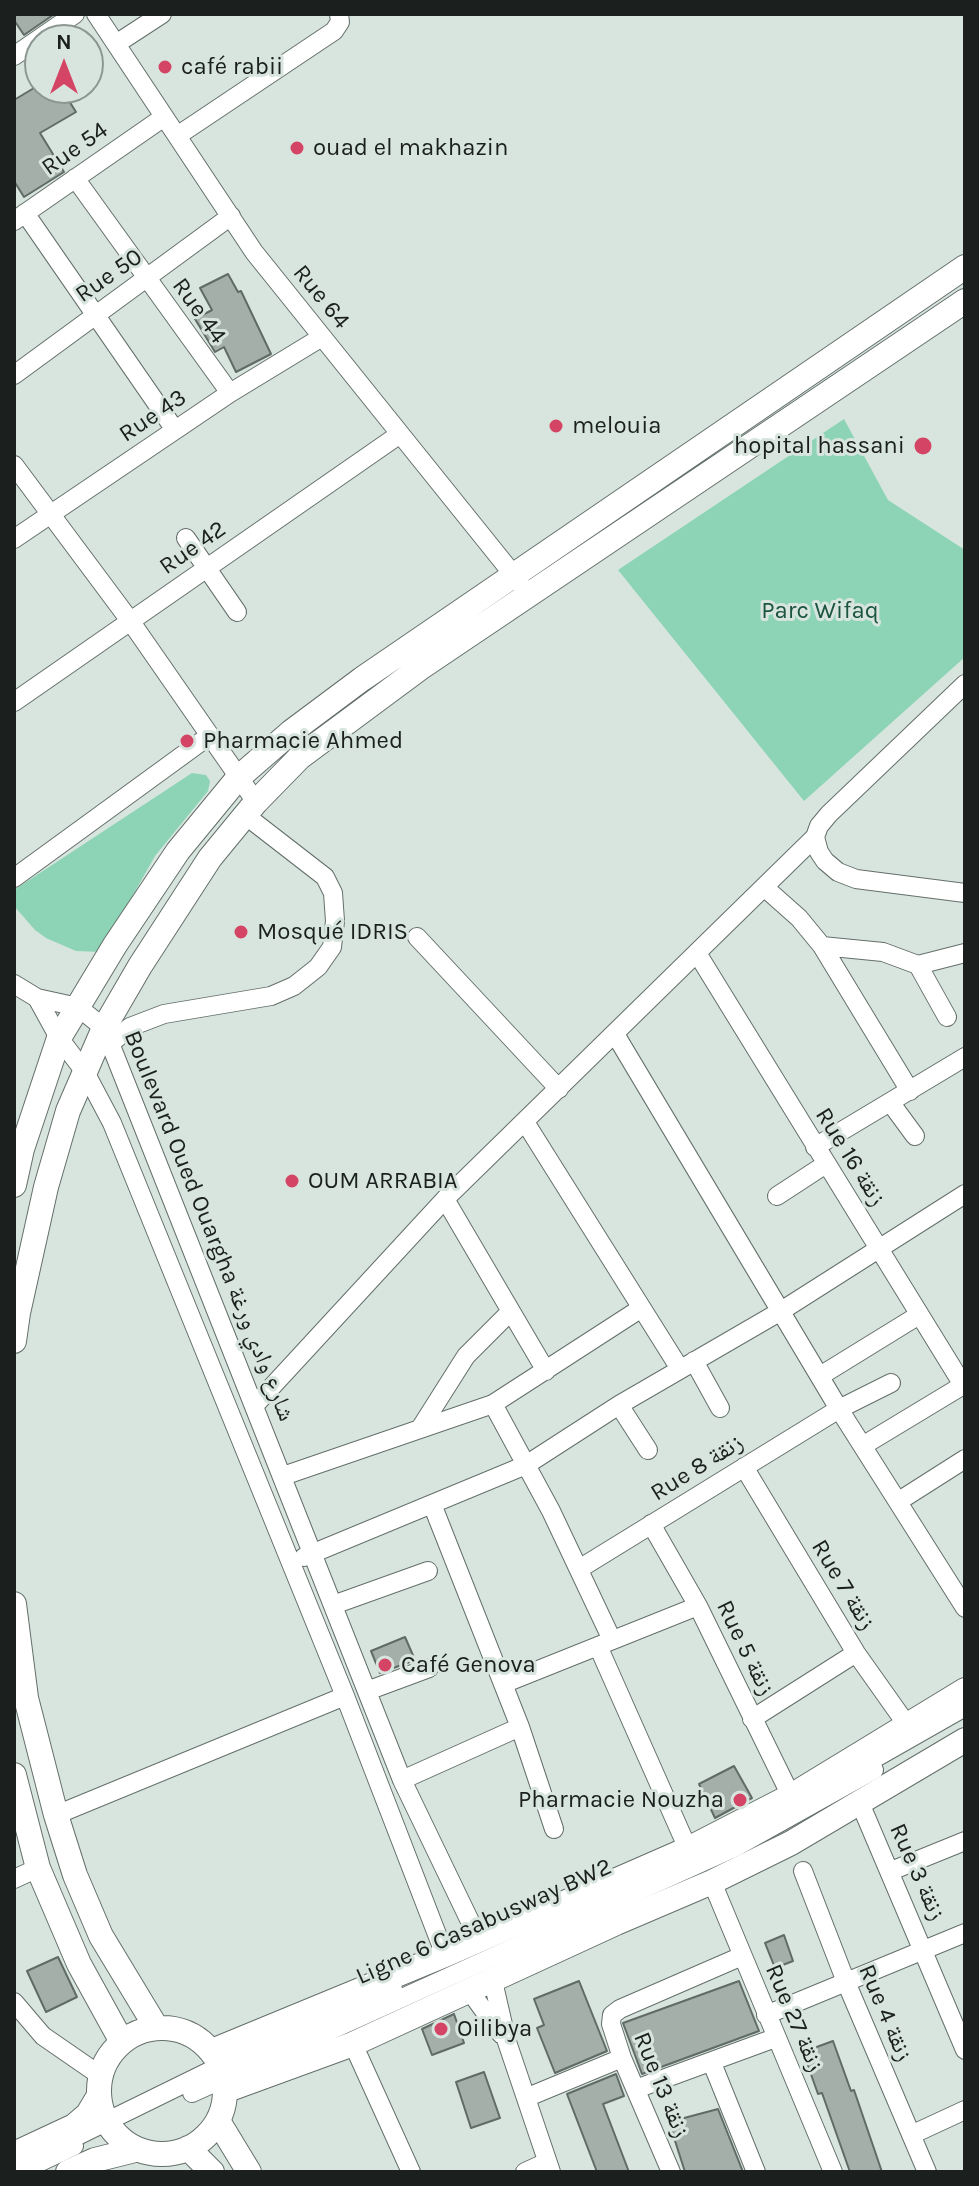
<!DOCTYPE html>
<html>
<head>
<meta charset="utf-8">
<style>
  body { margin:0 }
  #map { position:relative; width:979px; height:2186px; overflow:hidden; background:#d8e5df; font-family:Karla,sans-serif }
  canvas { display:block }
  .frame { position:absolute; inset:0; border:16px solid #1b201e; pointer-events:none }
  .north { position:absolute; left:24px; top:24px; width:80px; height:80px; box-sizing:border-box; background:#d8e5df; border:2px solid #8c9692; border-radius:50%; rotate:0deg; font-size:22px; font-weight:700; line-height:32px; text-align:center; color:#1b201e }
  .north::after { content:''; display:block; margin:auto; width:28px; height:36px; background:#d44565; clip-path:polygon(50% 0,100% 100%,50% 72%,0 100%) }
</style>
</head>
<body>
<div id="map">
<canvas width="979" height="2186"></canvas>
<div class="frame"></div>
<div class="north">N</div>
</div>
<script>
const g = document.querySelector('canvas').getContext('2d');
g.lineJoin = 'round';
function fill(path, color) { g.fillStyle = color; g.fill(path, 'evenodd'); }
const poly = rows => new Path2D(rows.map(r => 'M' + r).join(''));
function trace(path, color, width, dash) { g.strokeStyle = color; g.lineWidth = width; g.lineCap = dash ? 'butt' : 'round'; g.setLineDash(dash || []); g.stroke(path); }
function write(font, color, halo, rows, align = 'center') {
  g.font = font + ' Karla,"Noto Naskh Arabic",sans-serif'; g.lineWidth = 6; g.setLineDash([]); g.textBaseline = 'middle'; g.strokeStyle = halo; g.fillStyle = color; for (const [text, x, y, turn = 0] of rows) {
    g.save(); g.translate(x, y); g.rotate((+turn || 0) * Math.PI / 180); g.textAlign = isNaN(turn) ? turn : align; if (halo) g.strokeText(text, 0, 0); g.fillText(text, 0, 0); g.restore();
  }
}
fill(poly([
  [844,419,888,500,965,550,965,657,804,801,618,570],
  [192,773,206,775,210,781,208,791,155,856,101,952,76,951,46,938,35,930,14,906,14,890]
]), '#8dd4b6');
const building = poly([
  [14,14,52,14,53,15,24,35,14,20,14,14],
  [34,88,61,88,76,112,40,133,64,172,24,197,14,181,14,100,34,88],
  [228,274,238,292,241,291,271,354,236,372,224,347,215,352,195,319,212,310,200,288,228,274],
  [405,1637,415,1660,380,1673,371,1651,405,1637],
  [734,1766,752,1798,715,1818,699,1784,734,1766],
  [784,1935,793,1961,775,1968,765,1943,784,1935],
  [58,1957,77,1997,46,2012,27,1971,58,1957],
  [579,1981,607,2051,555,2073,537,2028,544,2025,534,1999,579,1981],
  [739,1981,759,2031,642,2074,623,2023,739,1981],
  [454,2014,464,2043,432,2055,422,2029,454,2014],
  [833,2041,851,2091,854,2090,882,2172,850,2172,822,2093,818,2094,803,2052,833,2041],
  [484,2072,500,2118,471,2128,456,2082,484,2072],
  [616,2074,624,2096,603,2104,629,2172,597,2172,567,2094,616,2074],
  [718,2109,743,2172,685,2172,669,2122,718,2109]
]);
fill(building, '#a4afaa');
trace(building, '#606b66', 2);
const minor = poly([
  [96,14,254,252,520,583],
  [116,44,162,14],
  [14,56,75,14],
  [177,136,334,31,340,22,339,14],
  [75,178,230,393],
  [25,213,175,430],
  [14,221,164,117],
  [14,375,231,216],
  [14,465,131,622,256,802],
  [186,538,237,612],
  [14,539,230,393,322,337],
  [14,702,400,434],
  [815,837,819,852,825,861,838,872,856,879,965,893],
  [14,878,209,736],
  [764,887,799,918,822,946,910,1091],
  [417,937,559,1089],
  [822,946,883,952,918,965,965,953],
  [697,953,963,1385],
  [918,965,947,1017],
  [14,984,37,998,78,1007,104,1028,402,1780,479,1940],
  [37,998,59,1038,85,1072,112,1123,345,1696,445,1955],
  [615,1034,839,1409,965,1608],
  [111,1043,130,1027,164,1014,271,996,294,986,318,967,332,947,335,921,333,893,325,877,245,815],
  [890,1102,915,1136],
  [525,1122,680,1369],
  [815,1147,965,1057],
  [777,1196,826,1164],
  [445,1199,546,1371],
  [694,1361,720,1408],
  [820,1376,919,1315],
  [493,1404,551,1511,612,1640],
  [255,1405,445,1199,815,837,819,826,829,814,965,684],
  [619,1405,648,1450],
  [421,1427,466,1356,510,1312],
  [864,1445,965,1384],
  [744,1467,856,1653,907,1725],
  [283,1476,493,1404,640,1309],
  [899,1501,965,1459],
  [432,1504,520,1727,554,1829],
  [651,1524,698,1606,791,1796],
  [304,1557,526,1465,619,1405,781,1311,965,1194],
  [579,1569,839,1409,891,1383],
  [333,1605,428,1571],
  [598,1646,688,1849],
  [503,1684,698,1606],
  [367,1691,429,1668],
  [752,1719,856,1653],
  [856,1769,965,1707],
  [402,1780,520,1727],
  [860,1803,965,2050],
  [56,1815,345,1696],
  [803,1871,846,1982,927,2172],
  [891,1871,965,1841],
  [14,1879,38,1868],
  [712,1882,833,2172],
  [493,1981,507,2042,551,2172],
  [469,1990,501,2034],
  [14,2002,43,2036,101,2076],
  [766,2015,965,1933],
  [353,2044,411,2172],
  [712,2063,756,2172],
  [636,2089,775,2038],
  [192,2093,736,1847,874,1770],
  [528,2097,622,2058],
  [911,2135,965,2110],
  [61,2144,220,2066,393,1989],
  [19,2172,74,2146],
  [525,2172,547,2162],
  [671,2172,622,2058,611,2024,612,2015,620,2009,742,1956]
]);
const major = poly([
  [14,1185,22,1149,59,1038,115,945,178,851,238,778,291,732,362,679,965,267],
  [14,1341,18,1313,46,1187,68,1111,104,1028,140,966,210,858,256,802,300,757,420,668,965,301],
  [14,1604,26,1698,56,1815,75,1875,101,1936,156,2027],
  [14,1775,38,1868,79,1964,122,2042],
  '99 2091a63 63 0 1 1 126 0a63 63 0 1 1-126 0Z',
  [212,2051,445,1955,688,1849,791,1796,965,1690],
  [227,2090,353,2044,616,1923,712,1882,791,1843,965,1740],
  [218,2121,249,2172],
  [188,2148,212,2172],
  [14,2154,74,2126,88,2114,97,2099],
  [68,2172,95,2160,135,2150]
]);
trace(minor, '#646f6a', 20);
trace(major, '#646f6a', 26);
trace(minor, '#fff', 18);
trace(major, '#fff', 24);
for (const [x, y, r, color] of [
  [165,67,8,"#d44565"],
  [297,148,8,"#d44565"],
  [556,426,8,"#d44565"],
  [923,446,10,"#d44565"],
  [187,741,8,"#d44565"],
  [241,932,8,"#d44565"],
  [292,1181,8,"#d44565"],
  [385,1665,8,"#d44565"],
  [740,1800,8,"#d44565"],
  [441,2029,8,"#d44565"]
]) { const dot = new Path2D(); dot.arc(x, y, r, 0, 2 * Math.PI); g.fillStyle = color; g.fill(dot); trace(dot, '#d8e5df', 3); }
write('24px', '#1b201e', '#d8e5df', [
  ["café rabii",181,67],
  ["ouad el makhazin",313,148],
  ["melouia",572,426],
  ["hopital hassani",905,446,"right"],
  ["Pharmacie Ahmed",203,741],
  ["Mosqué IDRIS",257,932],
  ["OUM ARRABIA",308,1181],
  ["Café Genova",401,1665],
  ["Pharmacie Nouzha",724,1800,"right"],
  ["Oilibya",457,2029]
], 'left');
write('24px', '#1b201e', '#d8e5df', [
  ["Rue 54",75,149,-35],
  ["Rue 50",109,276,-35],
  ["Rue 64",321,297,51],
  ["Rue 44",199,311,54],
  ["Rue 43",153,416,-34],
  ["Rue 42",193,548,-35],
  ["Rue 16 زنقة",850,1157,58],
  ["Boulevard Oued Ouargha شارع وادي ورغة",209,1226,68],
  ["Rue 8 زنقة",697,1468,-32],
  ["Rue 7 زنقة",843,1585,59],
  ["Rue 5 زنقة",745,1648,64],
  ["Rue 3 زنقة",917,1872,66],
  ["Ligne 6 Casabusway BW2",484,1922,-24],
  ["Rue 4 زنقة",885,2013,67],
  ["Rue 27 زنقة",794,2018,67],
  ["Rue 13 زنقة",661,2085,68]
]);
write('24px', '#1b5541', '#d8e5df', [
  ["Parc Wifaq",820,611]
]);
</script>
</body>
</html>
